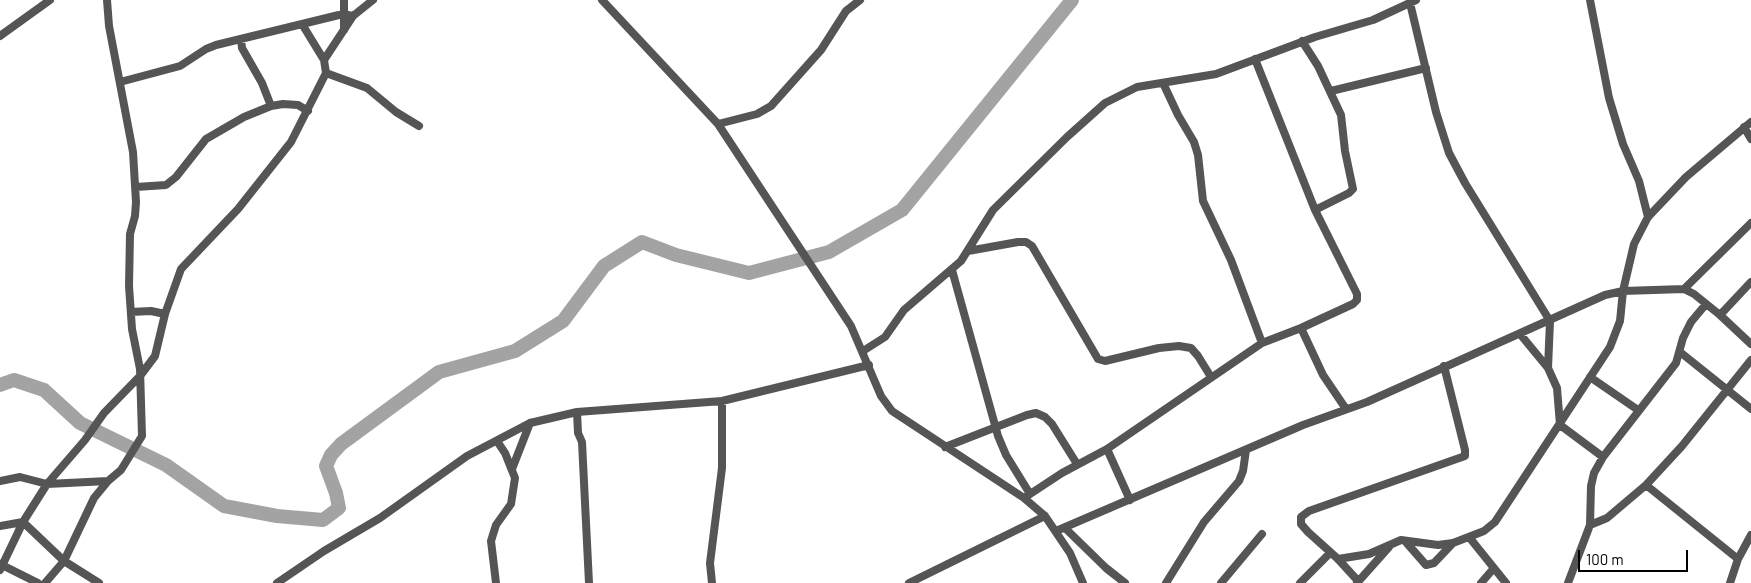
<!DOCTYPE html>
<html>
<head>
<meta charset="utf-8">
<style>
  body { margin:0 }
  #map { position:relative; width:1751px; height:583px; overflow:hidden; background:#fff; font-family:Barlow,sans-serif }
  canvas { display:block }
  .scale { position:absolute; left:1578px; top:550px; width:110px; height:22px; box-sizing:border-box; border:2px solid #000; border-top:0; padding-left:6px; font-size:15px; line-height:18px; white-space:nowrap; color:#000; -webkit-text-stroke:4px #fff; paint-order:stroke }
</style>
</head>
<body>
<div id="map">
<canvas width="1751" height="583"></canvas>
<div class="scale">100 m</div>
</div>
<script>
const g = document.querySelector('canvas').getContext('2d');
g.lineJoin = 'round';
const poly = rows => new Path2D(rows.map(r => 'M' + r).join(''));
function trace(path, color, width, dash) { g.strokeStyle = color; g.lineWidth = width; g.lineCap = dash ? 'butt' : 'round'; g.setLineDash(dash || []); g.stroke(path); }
trace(poly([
  [0,385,14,380,44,390,80,423,166,465,224,506,277,516,323,520,339,508,336,493,326,466,331,455,341,444,439,372,515,351,563,321,604,266,642,242,676,255,749,273,829,252,902,210,1072,0]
]), '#a3a3a3', 14);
trace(poly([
  [602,0,718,124,851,326,881,396,892,411,1024,498,1045,516,1070,553,1083,583],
  [1590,0,1609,98,1623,144,1639,181,1648,217],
  [1410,3,1436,112,1449,153,1465,183,1550,321,1548,368,1557,388,1560,425],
  [302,24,324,60],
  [344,30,344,0],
  [0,36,50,0],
  [241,39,242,48,262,83,271,106],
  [1302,41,1318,66,1341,115,1345,151,1353,189,1349,193,1315,210],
  [326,73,367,88,396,112,419,126],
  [120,82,180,66,206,49,216,45,343,14,353,16],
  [1163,83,1178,115,1194,142,1198,155,1203,201,1231,260,1262,343],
  [1331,91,1426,68],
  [718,124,757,114,771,106,821,50,846,11,860,0],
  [1744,127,1751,139],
  [136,187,166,185,176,177,206,139,244,117,271,106,283,104,298,105,308,111],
  [968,251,1018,242,1026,242,1032,246,1098,359,1105,361,1159,348,1179,346,1191,348,1198,356,1211,377],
  [952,270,998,436,1006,455,1030,494],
  [1684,289,1751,223],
  [131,312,151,311,165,314],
  [1720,315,1751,282],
  [1301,328,1323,375,1346,409],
  [1520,334,1548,368],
  [863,351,885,337,904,310,961,261,993,210,1067,137,1105,103,1137,87,1216,74,1315,37,1373,20,1416,0],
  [1680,352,1751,409],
  [1590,377,1638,410],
  [577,412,578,433,582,442,589,583],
  [1560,425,1603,457],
  [945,447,1027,415,1036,413,1045,417,1052,424,1077,464],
  [1107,449,1130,500],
  [512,469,530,423],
  [0,481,20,477,47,484,108,481,121,470,142,436,140,369,132,329,129,286,130,234,135,216,136,202,133,152,109,26,107,0],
  [1646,485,1738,559],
  [1024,498,1062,473,1107,449,1262,343,1301,328,1353,304,1357,300,1357,294,1315,210,1255,59],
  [1590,525,1607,518,1646,485,1682,446,1751,360],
  [0,526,23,522,64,561,99,583],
  [1065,528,1106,568,1125,583],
  [1056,531,1303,425,1367,402,1605,295,1623,291,1684,289,1694,294,1720,315,1751,344],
  [1469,537,1506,583],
  [1405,541,1426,565,1434,563,1453,543],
  [1338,559,1369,554,1401,540,1438,545,1453,543,1484,531,1495,522,1610,347,1620,321,1623,291,1634,244,1648,217,1686,177,1751,122],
  [0,564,38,583],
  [0,570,23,522,47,484,85,440,104,413,140,376,155,356,165,314,181,269,238,209,291,142,326,73,324,60,353,16,373,0],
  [1358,581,1338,559,1308,532,1301,524,1301,517,1309,511,1465,456,1465,450,1444,366],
  [45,583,64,561,94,498,108,481],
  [277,583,324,551,380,518,467,456,530,423,577,412,722,401,869,365],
  [496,583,491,541,496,525,511,504,515,478,505,453,497,441],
  [712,583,710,563,722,468,722,401],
  [909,583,1045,516],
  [1166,583,1204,522,1239,481,1243,471,1246,450],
  [1221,583,1262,534],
  [1300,583,1330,553],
  [1357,583,1389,547],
  [1481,583,1494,568],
  [1568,583,1590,525,1591,486,1594,473,1603,457,1676,363,1683,338,1691,322,1706,304],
  [1730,583,1738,559,1751,535]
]), '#555', 8);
</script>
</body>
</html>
